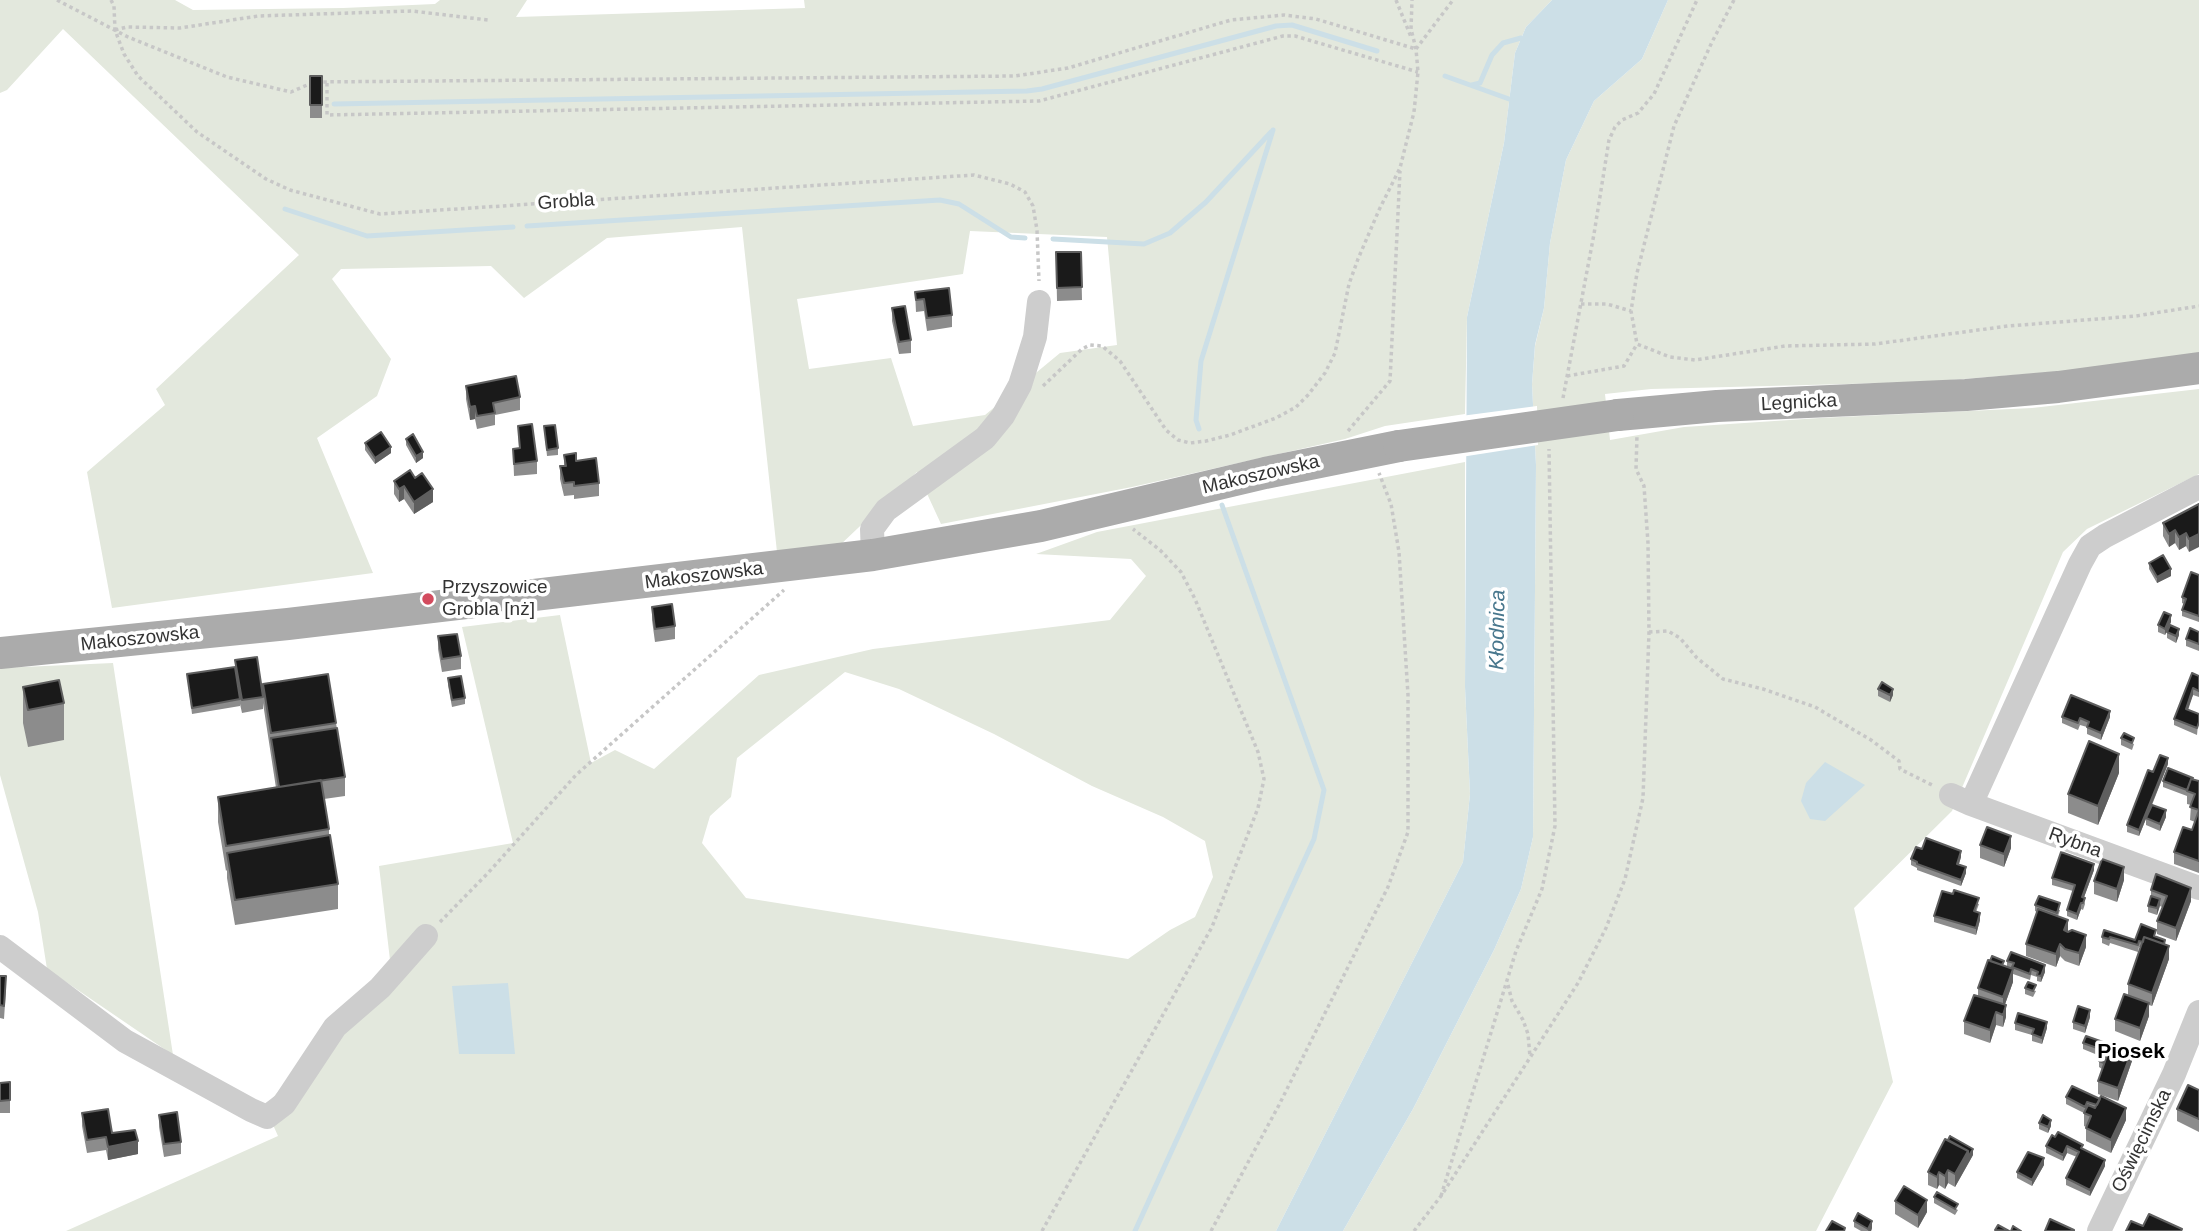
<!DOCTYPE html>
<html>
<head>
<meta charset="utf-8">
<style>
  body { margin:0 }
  canvas { display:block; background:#fff }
</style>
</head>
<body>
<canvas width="2199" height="1231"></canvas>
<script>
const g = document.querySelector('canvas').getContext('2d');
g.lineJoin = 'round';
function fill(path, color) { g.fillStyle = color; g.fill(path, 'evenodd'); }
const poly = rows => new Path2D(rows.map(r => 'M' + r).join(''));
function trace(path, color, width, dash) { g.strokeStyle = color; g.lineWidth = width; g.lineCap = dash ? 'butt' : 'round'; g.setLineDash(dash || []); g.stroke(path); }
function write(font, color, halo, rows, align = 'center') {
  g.font = font + ' Arial,sans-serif'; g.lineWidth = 7; g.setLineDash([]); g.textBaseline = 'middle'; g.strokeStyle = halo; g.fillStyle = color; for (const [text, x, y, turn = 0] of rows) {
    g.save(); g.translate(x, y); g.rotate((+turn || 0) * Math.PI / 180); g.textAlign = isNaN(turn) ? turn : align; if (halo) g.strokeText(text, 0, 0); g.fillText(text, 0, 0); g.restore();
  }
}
fill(poly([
  [0,0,175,0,193,10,343,8,435,4,440,0,527,0,516,17,805,8,804,0,1552,0,1526,27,1515,53,1504,143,1467,317,1465,414,1385,426,1345,439,1132,487,941,524,917,472,838,547,777,552,742,227,607,238,524,298,491,266,341,269,332,279,391,359,377,396,317,438,373,573,112,608,87,472,165,405,156,389,299,255,63,29,7,90,0,93],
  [970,231,1107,237,1117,345,1060,353,985,415,913,426,891,358,809,369,797,299,963,274],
  [1668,0,2199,0,2199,355,2065,371,1925,382,1651,389,1605,394,1610,440,1684,427,1820,418,2032,408,2199,389,2199,474,2087,529,2063,552,1952,811,1854,908,1893,1082,1816,1231,1343,1231,1413,1109,1494,950,1521,889,1533,837,1536,465,1532,384,1535,346,1544,308,1550,243,1566,160,1594,101,1642,59],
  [1465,462,1465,687,1470,794,1463,862,1276,1231,66,1231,278,1136,265,1107,390,960,379,866,513,843,462,627,560,615,591,763,615,750,654,769,759,675,873,649,1110,620,1146,576,1131,559,1036,554,1097,532],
  [845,672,899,689,994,734,1092,786,1163,817,1205,841,1213,877,1195,917,1170,930,1128,959,746,898,702,843,710,816,731,797,737,758],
  [113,663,173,1055,47,969,38,912,0,775,0,668]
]), '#e3e8dd');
fill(poly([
  [1552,0,1668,0,1642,59,1594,101,1566,160,1550,243,1544,308,1535,345,1532,384,1536,465,1533,837,1521,889,1494,950,1413,1109,1343,1231,1276,1231,1463,862,1470,794,1465,687,1467,317,1504,143,1515,53,1526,27],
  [1825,762,1865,785,1825,821,1810,819,1801,801,1806,783],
  [508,983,515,1054,459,1054,452,986]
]), '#ccdfe7');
fill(poly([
  [1537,406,1538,445,1461,457,1461,416]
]), '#fff');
trace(poly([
  [1445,76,1509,99],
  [1472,85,1480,83,1492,55,1503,43,1521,38],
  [334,104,1027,91,1042,89,1276,26,1292,25,1377,51],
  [285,209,367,236,513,227],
  [527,226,940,200,959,204,1011,237,1025,238],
  [1053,239,1144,244,1170,233,1206,202,1271,132],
  [1199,429,1196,420,1201,361,1273,130],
  [1135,1231,1314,839,1324,790,1222,505]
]), '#ccdfe7', 5);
trace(poly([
  [57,0,128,37,227,77,291,92,314,82,1015,76,1068,68,1231,20,1284,15,1316,19,1416,49],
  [111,0,114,6,115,30,124,54,138,76,197,132,266,179,290,190,380,214,974,175,1010,184,1025,192,1033,206,1037,230,1039,281],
  [1396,0,1411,37],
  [1734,0,1712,42,1674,126,1637,273,1631,311,1637,344,1670,357,1695,360,1785,346,1875,344,2008,326,2136,316,2199,306],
  [115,30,127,27,180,28,258,16,412,11,488,20],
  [1416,49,1453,0],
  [327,83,327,115,1039,101,1283,36,1295,36,1418,72],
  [1581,304,1607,304,1631,311],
  [1567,376,1624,366,1637,344],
  [1043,386,1082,349,1090,345,1102,346,1120,361,1166,430,1178,440,1190,443,1206,441,1230,435,1276,418,1296,407,1308,395,1325,373,1335,353,1349,284,1358,259,1379,210,1400,168,1414,112,1418,72,1416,49,1411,29,1412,0],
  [1563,398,1594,234,1609,140,1615,127,1622,120,1638,113,1654,94,1697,0],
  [1348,431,1390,381,1400,171],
  [1649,632,1668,631,1680,638,1697,658,1723,679,1763,689,1815,707,1871,740,1899,761,1900,769,1934,786],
  [440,922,488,873,576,775,784,590],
  [1508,985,1512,1001,1523,1020,1528,1034,1530,1057],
  [1441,1196,1516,951,1542,889,1555,826,1549,449],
  [1042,1231,1212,927,1258,808,1264,779,1258,752,1195,599,1181,572,1160,550,1133,529],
  [1211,1231,1279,1105,1388,887,1408,832,1408,695,1399,552,1391,504,1379,473],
  [1414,1231,1441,1196,1578,983,1606,928,1625,879,1643,798,1649,632,1648,543,1644,486,1636,469,1637,435]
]), '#c7c7c7', 3.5, [3.5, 3.5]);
trace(poly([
  [873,555,872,529,886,510,985,438,1003,416,1020,385,1035,337,1039,302],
  [1951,795,1971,804,2199,888],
  [1971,804,2080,564,2090,546,2105,536,2199,487],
  [0,947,125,1041,251,1110,267,1117,284,1104,335,1027,380,988,426,936],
  [2099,1231,2174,1074,2199,1012]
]), '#cdcdcd', 24);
trace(poly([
  [1618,415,1717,406,1966,395,2058,387,2199,368],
  [0,653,288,624,873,555,1041,526,1265,473,1399,446]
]), '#ababab', 32);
trace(poly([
  [1399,446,1618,415]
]), '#ababab', 32);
fill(poly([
  [310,76,322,76,322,118,310,118],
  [1056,252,1081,252,1082,300,1057,301],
  [915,292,952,315,952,327,927,331,924,311,916,312],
  [892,308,911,340,911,353,899,354,892,321],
  [466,386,520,397,520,410,495,415,495,425,477,429,475,419,470,420,466,399],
  [518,426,537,461,537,474,514,476,513,449,519,449],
  [544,426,558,448,558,455,547,456],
  [406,439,423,458,416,463,406,445],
  [365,443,391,453,375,464,365,450],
  [564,455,576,461,599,483,599,496,574,499,574,495,564,496,560,479,560,466,564,466],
  [394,481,433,502,414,514,404,499,399,502,394,494],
  [2199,504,2189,552,2186,546,2179,550,2175,543,2169,547,2163,536,2163,523],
  [2149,563,2171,576,2157,583,2149,569],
  [2199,575,2199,622,2182,616,2182,610,2184,604,2182,603,2182,597],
  [652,607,675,626,675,639,655,642,652,620],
  [2171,622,2165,635,2158,632,2158,625],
  [2167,632,2179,635,2176,643,2167,638],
  [2199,632,2199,651,2186,646,2186,639],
  [438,636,461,656,461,669,442,672,438,649],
  [235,660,263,696,263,684,336,723,345,777,345,796,324,799,329,829,329,836,338,884,338,909,235,925,227,878,227,870,226,871,218,822,218,797,276,788,263,703,263,709,242,713,240,704,240,706,192,714,187,674,235,668],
  [2199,676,2199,697,2193,695,2187,710,2199,714,2197,735,2174,725,2174,719],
  [448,678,465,698,465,704,452,707,448,685],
  [23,687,64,703,64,740,28,747,23,723],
  [1878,689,1893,695,1890,702,1878,696],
  [2062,717,2110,717,2101,740,2087,734,2087,727,2080,725,2078,730,2062,723],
  [2121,738,2134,744,2132,750,2121,745],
  [2168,764,2152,805,2166,817,2160,831,2146,825,2146,819,2139,836,2127,832,2127,825,2153,772],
  [2119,773,2098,825,2068,813,2068,794],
  [2193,779,2199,781,2199,873,2174,864,2174,852,2192,830,2195,822,2190,820,2191,805,2187,804,2187,796,2163,787,2163,781],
  [1980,845,2011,848,2004,867,1980,858],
  [1922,849,1961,857,1959,864,1966,873,1961,886,1917,870,1917,868,1911,865,1911,859],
  [2094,870,2084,897,2085,904,2083,910,2081,909,2077,920,2067,916,2067,910,2073,891,2052,885,2052,878],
  [2124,880,2117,902,2094,894,2094,881],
  [2151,890,2191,901,2176,941,2157,934,2157,921,2162,907,2160,906,2157,915,2148,912,2148,906,2151,897],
  [1953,894,1979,904,1976,912,1980,920,1976,935,1934,922,1934,916],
  [2035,905,2060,910,2058,916,2068,932,2086,947,2079,966,2065,961,2060,956,2056,967,2026,956,2026,944,2037,912,2035,911],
  [2156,936,2165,945,2169,959,2152,1006,2149,1005,2149,1016,2140,1041,2115,1031,2115,1019,2128,995,2128,984,2141,948,2139,947,2138,952,2110,943,2109,946,2102,943,2102,937,2135,940],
  [2007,961,2045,972,2041,982,2037,981,2037,977,2031,975,2030,980,2013,974,2013,982,2005,1004,2006,1017,2003,1027,1996,1025,1990,1043,1964,1034,1964,1021,1978,996,1978,988,2004,966,2007,967],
  [0,976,6,989,4,1019,0,1018],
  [2025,988,2036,991,2033,997,2025,994],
  [2090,1017,2085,1033,2073,1029,2073,1022],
  [2015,1023,2047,1028,2042,1044,2032,1041,2032,1035,2015,1030],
  [2083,1043,2103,1048,2100,1056,2083,1049],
  [2099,1061,2132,1061,2118,1101,2098,1094,2098,1081,2102,1069,2099,1067],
  [10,1082,10,1113,0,1113,0,1083],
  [2072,1086,2126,1120,2111,1153,2086,1141,2086,1127,2084,1126,2084,1113,2066,1104,2066,1097],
  [2199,1090,2199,1132,2177,1121,2177,1109],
  [82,1113,112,1133,138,1154,108,1160,106,1150,87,1153,82,1126],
  [159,1115,181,1142,181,1154,164,1157,159,1127],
  [2039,1123,2051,1126,2048,1133,2039,1129],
  [2052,1135,2083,1149,2105,1166,2090,1196,2066,1185,2066,1178,2077,1157,2067,1153,2063,1161,2046,1153,2046,1146],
  [1973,1155,1955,1187,1948,1183,1945,1189,1939,1185,1937,1189,1928,1185,1928,1172],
  [2044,1165,2032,1186,2017,1178,2017,1172],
  [1934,1197,1958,1210,1955,1215,1934,1203],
  [1895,1201,1927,1212,1918,1228,1895,1214],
  [1854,1221,1872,1228,1871,1231,1861,1231,1854,1227]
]), '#8c8c8c');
fill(poly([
  [475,406,475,419,470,420,470,407],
  [391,447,391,453,375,464,375,458],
  [423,452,423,458,416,463,416,456],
  [404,486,404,499,399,502,399,489],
  [433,489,433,502,414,514,414,502],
  [2175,530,2175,543,2169,547,2169,534],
  [2186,533,2186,546,2179,550,2179,537],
  [2199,534,2199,547,2189,552,2189,539],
  [2171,569,2171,576,2157,583,2157,577],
  [2171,615,2171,622,2165,635,2165,629],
  [2179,629,2179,635,2176,643,2176,636],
  [2193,688,2193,695,2186,716,2186,709],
  [1893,689,1893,695,1890,702,1890,695],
  [2110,711,2110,717,2101,740,2101,733],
  [2119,754,2119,773,2098,825,2098,806],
  [2168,758,2168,764,2139,836,2139,830],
  [2166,810,2166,817,2160,831,2160,824],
  [2011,836,2011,848,2004,867,2004,854],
  [1961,851,1961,857,1957,870,1957,864],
  [2094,864,2094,870,2082,903,2082,897],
  [1966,867,1966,873,1961,886,1961,880],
  [2124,867,2124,880,2117,902,2117,889],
  [2191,888,2191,901,2176,941,2176,928],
  [2160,899,2160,905,2157,915,2157,908],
  [2081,903,2081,909,2077,920,2077,914],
  [1980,913,1980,920,1976,935,1976,928],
  [2068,920,2068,933,2064,930],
  [2086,935,2086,947,2079,966,2079,953],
  [2060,944,2060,956,2056,967,2056,954],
  [2169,946,2169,959,2152,1006,2152,993],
  [2045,965,2045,972,2041,982,2041,976],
  [2013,969,2013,982,2003,1010,2003,997],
  [2149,1003,2149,1016,2140,1041,2140,1028],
  [2006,1005,2006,1017,2003,1027,2003,1015],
  [2090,1010,2090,1017,2085,1033,2085,1026],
  [1996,1012,1996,1025,1990,1043,1990,1030],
  [2047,1022,2047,1028,2042,1044,2042,1038],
  [2132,1055,2132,1061,2118,1101,2118,1088,2128,1061],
  [2126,1108,2126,1120,2111,1153,2111,1140],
  [2051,1120,2051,1126,2048,1133,2048,1127],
  [138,1141,138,1154,108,1160,108,1147],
  [2067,1146,2067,1153,2063,1161,2063,1155],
  [1973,1149,1973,1155,1955,1187,1955,1174,1968,1151],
  [2044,1158,2044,1165,2032,1186,2032,1180],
  [2105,1160,2105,1166,2090,1196,2090,1190],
  [1948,1170,1948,1183,1945,1189,1945,1176],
  [1939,1172,1939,1185,1937,1189,1937,1177],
  [1927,1200,1927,1212,1918,1228,1918,1215],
  [1872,1221,1872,1228,1871,1231,1868,1231]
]), '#5f5f5f');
const building = poly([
  [310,76,322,76,322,105,310,105,310,76],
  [1056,252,1081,252,1082,287,1057,288,1056,252],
  [949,288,952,315,927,318,924,299,916,300,915,292,949,288],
  [905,306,911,340,899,342,892,308,905,306],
  [516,376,520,397,493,403,495,413,477,416,475,406,470,407,466,386,516,376],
  [532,424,537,461,514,464,513,449,520,448,518,426,532,424],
  [555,425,558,448,547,450,544,426,555,425],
  [381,432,391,447,375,458,365,443,381,432],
  [413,434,423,452,416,456,406,439,413,434],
  [576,453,576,461,596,458,599,483,574,486,574,482,564,483,560,466,566,466,564,455,576,453],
  [410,470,415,478,422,473,433,489,414,502,404,486,399,489,394,481,410,470],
  [2199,504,2199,534,2189,539,2186,533,2179,537,2175,530,2169,534,2163,523,2199,504],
  [2163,555,2171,569,2157,577,2149,563,2163,555],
  [2191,572,2199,575,2199,616,2182,610,2186,599,2182,597,2191,572],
  [672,604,675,626,655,629,652,607,672,604],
  [2164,612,2171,615,2165,629,2158,625,2164,612],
  [2170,625,2179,629,2176,636,2167,632,2170,625],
  [2190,628,2199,632,2199,644,2186,639,2190,628],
  [457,634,461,656,442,659,438,636,457,634],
  [257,657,263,697,242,700,235,660,257,657],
  [235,667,240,699,192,708,187,674,235,667],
  [2192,673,2199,676,2199,691,2193,688,2186,709,2199,714,2199,722,2197,728,2174,719,2192,673],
  [328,674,336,723,271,733,263,684,328,674],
  [461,676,465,698,452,700,448,678,461,676],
  [59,680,64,703,28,710,23,687,59,680],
  [1882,682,1893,689,1890,695,1878,689,1882,682],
  [2071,695,2110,711,2101,733,2087,727,2089,722,2080,718,2078,723,2062,717,2071,695],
  [337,728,345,777,279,787,271,738,337,728],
  [2124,733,2134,738,2132,743,2121,738,2124,733],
  [2089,741,2119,754,2098,806,2068,794,2089,741],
  [2160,755,2168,758,2139,830,2127,825,2148,770,2153,772,2160,755],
  [2168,768,2193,778,2191,779,2187,790,2163,781,2168,768],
  [2191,779,2199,781,2199,861,2174,852,2183,827,2192,830,2199,810,2190,807,2195,794,2187,791,2191,779],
  [321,780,329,829,226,846,218,797,321,780],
  [2152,805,2166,810,2160,824,2146,818,2152,805],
  [1987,827,2011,836,2004,854,1980,845,1987,827],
  [330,835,338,884,235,900,227,853,330,835],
  [1926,838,1961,851,1957,864,1966,867,1961,880,1917,864,1917,862,1911,859,1916,847,1922,849,1926,838],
  [2061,852,2094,864,2082,897,2085,898,2083,903,2081,903,2077,914,2067,910,2075,885,2052,878,2061,852],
  [2102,859,2124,867,2117,889,2094,881,2102,859],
  [2156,874,2191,888,2176,928,2157,921,2167,896,2151,890,2156,874],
  [1954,890,1979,898,1974,911,1980,913,1976,928,1934,916,1942,891,1953,894,1954,890],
  [2039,896,2060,903,2057,913,2035,905,2039,896],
  [2151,896,2160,899,2157,908,2148,906,2151,896],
  [2038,909,2068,920,2064,930,2068,932,2072,930,2086,935,2079,953,2065,949,2060,944,2056,954,2026,944,2038,909],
  [2141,924,2156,930,2154,936,2165,940,2164,944,2144,937,2143,942,2139,941,2138,945,2110,937,2109,939,2102,937,2104,930,2135,940,2141,924],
  [2144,937,2169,946,2152,993,2128,984,2144,937],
  [2011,952,2045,965,2041,976,2037,975,2038,972,2031,969,2030,974,2012,967,2014,963,2007,961,2011,952],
  [1992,956,2004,961,2002,965,1990,961,1992,956],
  [1988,960,2013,969,2003,997,1978,988,1988,960],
  [0,976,6,976,4,1006,0,1005,0,976],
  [2028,982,2036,985,2033,991,2025,988,2028,982],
  [2124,994,2149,1003,2140,1028,2115,1019,2124,994],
  [1974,995,2006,1005,2003,1015,1996,1012,1990,1030,1964,1021,1974,995],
  [2078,1006,2090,1010,2085,1026,2073,1022,2078,1006],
  [2018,1013,2047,1022,2042,1038,2032,1034,2034,1029,2015,1023,2018,1013],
  [2086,1036,2103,1042,2100,1049,2083,1043,2086,1036],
  [2112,1047,2132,1055,2128,1067,2128,1061,2108,1053,2104,1063,2099,1061,2103,1049,2111,1052,2112,1047],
  [2108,1053,2128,1061,2118,1088,2098,1081,2108,1053],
  [10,1082,10,1100,0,1101,0,1083,10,1082],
  [2188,1085,2199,1090,2199,1119,2177,1109,2188,1085],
  [2072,1086,2100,1099,2097,1105,2087,1102,2085,1107,2066,1097,2072,1086],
  [2101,1096,2126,1108,2111,1140,2086,1128,2091,1116,2084,1113,2088,1105,2095,1108,2101,1096],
  [108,1109,112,1133,135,1130,138,1141,108,1147,106,1137,87,1140,82,1113,108,1109],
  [177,1112,181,1142,164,1144,159,1115,177,1112],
  [2043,1115,2051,1120,2048,1127,2039,1123,2043,1115],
  [2058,1132,2083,1145,2081,1148,2105,1160,2090,1190,2066,1178,2079,1152,2067,1146,2063,1155,2046,1146,2052,1135,2055,1137,2058,1132],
  [1950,1136,1973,1149,1968,1157,1968,1151,1948,1140,1950,1136],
  [1945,1139,1968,1151,1955,1174,1948,1170,1945,1176,1939,1172,1937,1177,1928,1172,1945,1139],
  [2028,1152,2044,1158,2032,1180,2017,1172,2028,1152],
  [1904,1186,1927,1200,1918,1215,1895,1201,1904,1186],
  [1937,1192,1958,1204,1955,1209,1934,1197,1937,1192],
  [1858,1213,1872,1221,1868,1229,1854,1221,1858,1213],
  [2149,1214,2182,1229,2181,1231,2126,1231,2131,1221,2143,1226,2149,1214],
  [2050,1219,2074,1230,2074,1231,2045,1231,2050,1219],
  [1832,1221,1845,1228,1844,1231,1826,1231,1832,1221],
  [1998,1225,2009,1231,1995,1230,1998,1225],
  [2013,1226,2021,1231,2011,1231,2013,1226]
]);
fill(building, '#1a1a1a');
trace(building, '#5f5f5f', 2);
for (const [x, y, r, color] of [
  [428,599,7,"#d34b5e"]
]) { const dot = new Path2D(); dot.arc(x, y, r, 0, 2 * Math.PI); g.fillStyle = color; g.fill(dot); trace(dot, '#fff', 2.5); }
write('19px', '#333', '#fff', [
  ["Grobla",566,202,-4],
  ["Legnicka",1799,403,-3],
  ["Makoszowska",1261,475,-13],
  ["Makoszowska",704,576,-7],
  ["Makoszowska",140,639,-6],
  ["Rybna",2075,843,20],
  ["Oświęcimska",2142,1141,-64]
]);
write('19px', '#333', '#fff', [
  ["Przyszowice",442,588],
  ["Grobla [nż]",442,610]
], 'left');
write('italic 21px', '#48778d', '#fff', [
  ["Kłodnica",1498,630,-89]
]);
write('bold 21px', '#000', '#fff', [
  ["Piosek",2131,1052]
]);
</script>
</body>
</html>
